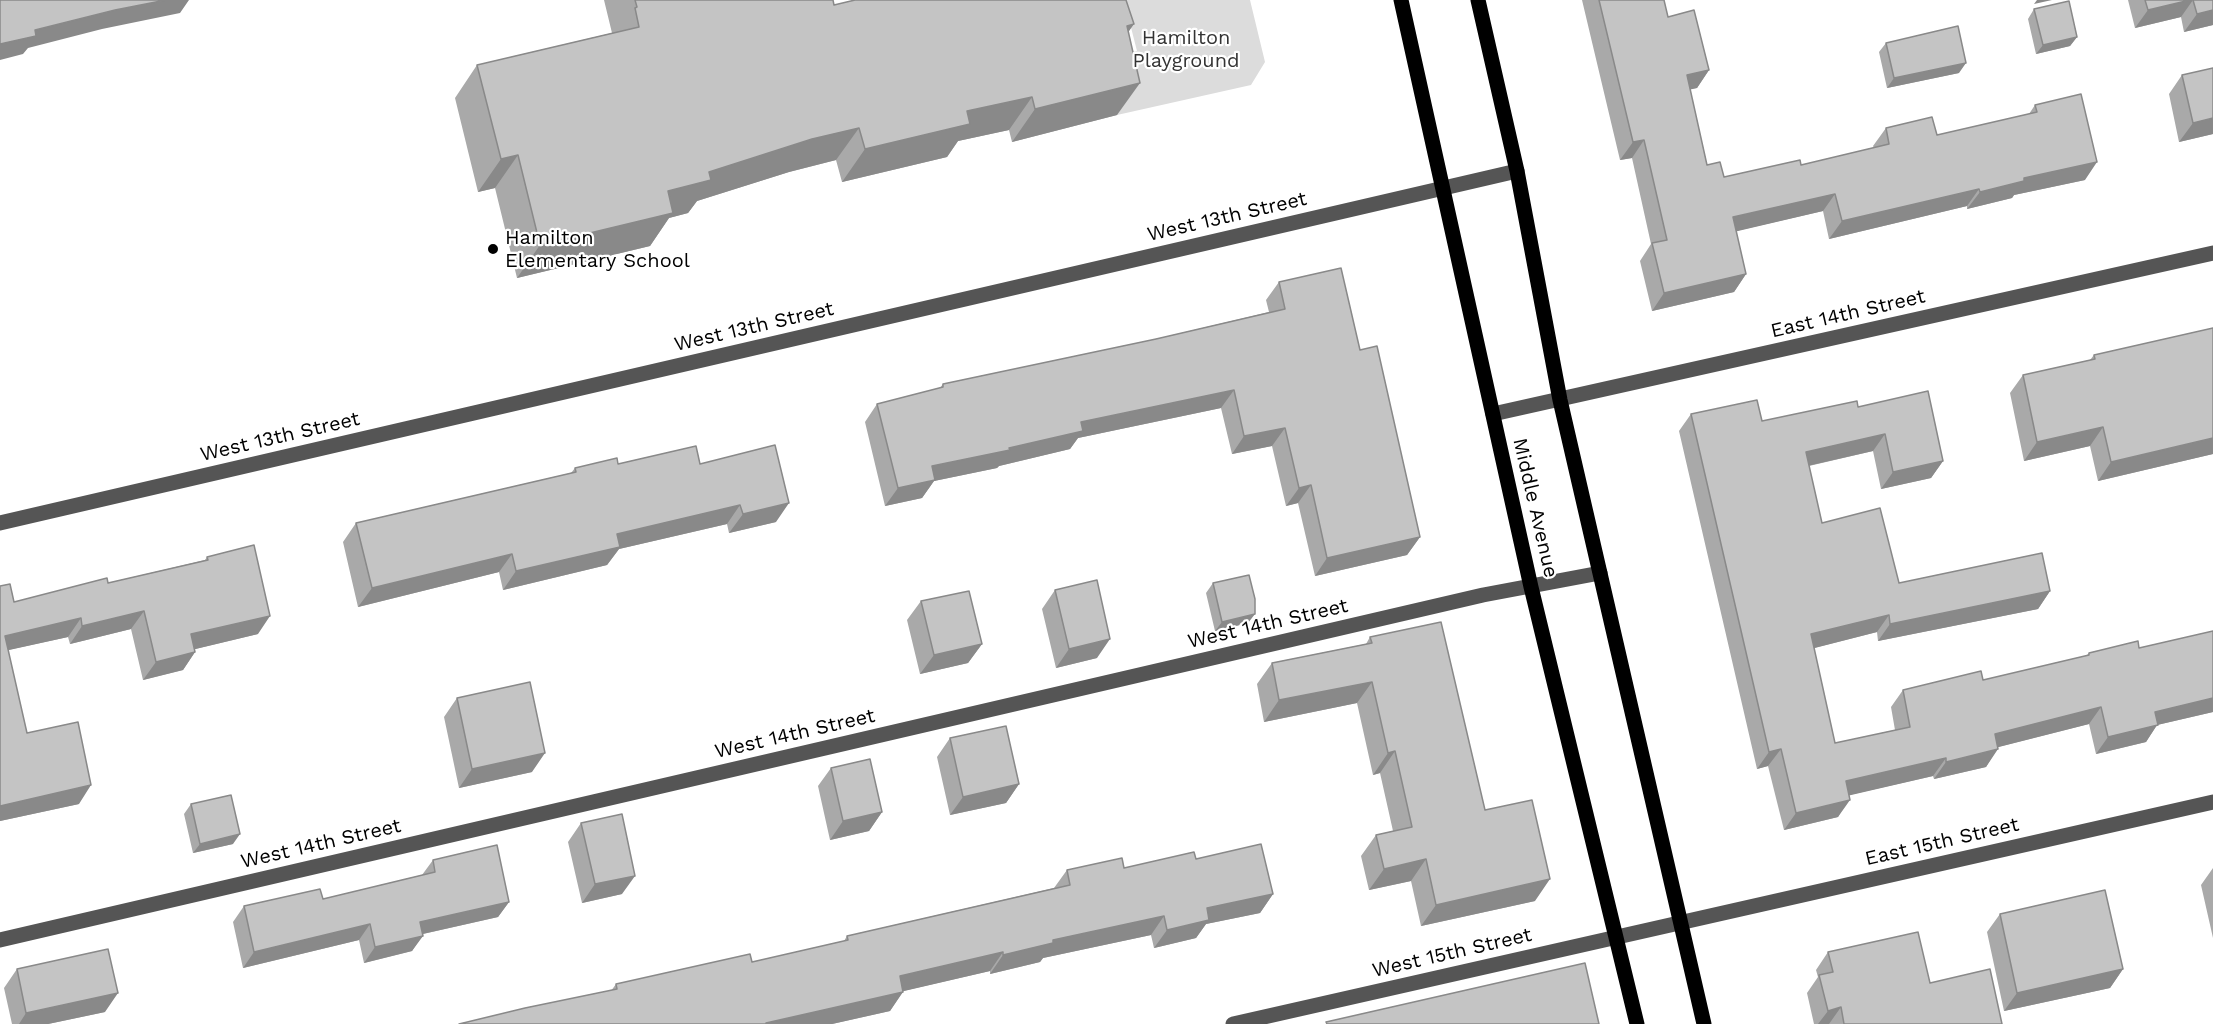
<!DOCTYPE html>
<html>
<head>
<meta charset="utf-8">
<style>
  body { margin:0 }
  canvas { display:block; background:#fff }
</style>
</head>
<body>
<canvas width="2213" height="1024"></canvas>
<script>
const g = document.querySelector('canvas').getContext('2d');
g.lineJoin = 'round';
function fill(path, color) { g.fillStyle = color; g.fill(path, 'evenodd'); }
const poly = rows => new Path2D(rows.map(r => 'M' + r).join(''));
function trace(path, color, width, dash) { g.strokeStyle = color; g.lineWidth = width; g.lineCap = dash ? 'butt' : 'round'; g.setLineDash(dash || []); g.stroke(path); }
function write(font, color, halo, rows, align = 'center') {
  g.font = font + ' "Work Sans",sans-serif'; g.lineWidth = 4.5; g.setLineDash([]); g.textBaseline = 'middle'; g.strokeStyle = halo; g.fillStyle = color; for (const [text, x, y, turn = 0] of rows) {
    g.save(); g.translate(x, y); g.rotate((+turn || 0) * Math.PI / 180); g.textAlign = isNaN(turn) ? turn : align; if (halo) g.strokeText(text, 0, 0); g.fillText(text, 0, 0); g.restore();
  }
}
fill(poly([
  [1124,0,1250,0,1265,62,1251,85,1117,115,1104,59,1137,51]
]), '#dcdcdc');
trace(poly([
  [1493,414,2213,253],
  [0,523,1517,171],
  [0,940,1483,595,1600,573],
  [1233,1024,2213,802]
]), '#555', 15);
trace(poly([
  [1401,0,1531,587,1637,1024],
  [1478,0,1517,171,1560,400,1704,1024]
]), '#000', 15);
fill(poly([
  [604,0,833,0,834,5,1128,33,1117,115,1012,142,1009,130,958,141,947,157,842,182,836,160,789,172,697,201,688,213,669,218,650,246,517,278,495,188,478,192,455,98,477,65,612,33],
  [1582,0,1664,0,1668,17,1709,70,1697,88,1690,89,1707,165,1724,177,1801,165,1874,148,1873,146,1886,128,1937,135,2029,114,2035,105,2085,180,2014,195,2012,198,1967,209,1967,206,1829,239,1823,211,1736,231,1746,274,1734,292,1652,311,1640,261,1651,244,1632,158,1620,160],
  [2128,0,2213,0,2213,25,2184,32,2181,17,2135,28],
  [2034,9,2077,37,2070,46,2036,54,2028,19],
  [1886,43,1959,73,1887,88,1879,52],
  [2182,75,2213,134,2179,142,2169,94],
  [1279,282,1360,350,1420,537,1407,555,1315,576,1298,503,1286,506,1272,446,1232,454,1221,408,1078,438,1070,449,999,466,997,468,934,481,922,498,885,506,865,422,877,404,940,388,943,384,1156,339,1269,312,1266,300],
  [2213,328,2213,454,2098,481,2090,446,2024,461,2010,393,2023,375,2090,360,2094,355],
  [1858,407,1943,461,1931,478,1881,489,1873,451,1809,466,1822,523,1899,583,2050,591,2038,609,1878,641,1877,632,1814,648,1835,743,1895,730,1891,707,1903,690,1983,680,2086,656,2089,653,2139,648,2213,631,2213,712,2157,725,2146,742,2096,754,2089,724,1998,747,1986,767,1934,779,1933,776,1849,795,1838,817,1784,830,1768,766,1757,769,1679,431,1691,414,1762,421],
  [618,464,700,464,776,522,729,533,727,524,619,549,607,565,503,590,499,572,358,607,343,542,356,523,571,473,575,468],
  [207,557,258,634,195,649,195,652,183,670,143,680,131,629,70,644,68,637,8,650,27,733,79,804,0,821,0,586,14,602,108,583,205,560],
  [1213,583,1248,623,1215,631,1206,593],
  [1055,590,1097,658,1056,668,1042,609],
  [921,601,982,644,968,663,920,674,907,620],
  [1370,637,1485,810,1535,901,1421,926,1411,881,1369,890,1361,856,1376,835,1393,831,1380,773,1373,775,1357,703,1264,722,1257,684,1272,663,1366,644],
  [457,698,532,772,459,788,444,717],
  [950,738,1019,784,1006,803,950,815,937,757],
  [831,768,882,812,869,831,830,840,818,786],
  [191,804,233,844,193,853,184,814],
  [581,823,622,894,582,903,568,842],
  [1196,859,1273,894,1260,913,1206,924,1196,938,1154,948,1151,935,1043,958,1040,962,990,974,990,971,903,991,890,1011,832,1024,459,1024,611,991,616,984,752,962,844,941,847,936,1054,888,1067,870,1124,868],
  [433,860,509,902,498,917,423,934,412,951,364,963,359,940,243,968,233,922,244,906,323,899,422,875],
  [2213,868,2213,938,2201,885],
  [2000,914,2123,969,2110,988,2004,1011,1987,932],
  [1828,952,1930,983,2002,1024,1814,1024,1807,993,1818,977,1816,970],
  [17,969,105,1012,48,1024,12,1024,4,988]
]), '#a9a9a9');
fill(poly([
  [166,0,189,0,180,13,102,29,28,48,23,54,0,60,0,44,35,30,115,10],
  [2037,0,2052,0,2034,4],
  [2190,0,2193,0,2181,17,2135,28,2148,10],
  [2213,10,2213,25,2184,32,2197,14],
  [1134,24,1111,57,1127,26],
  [2077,37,2070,46,2036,54,2043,45],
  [1966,63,1959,73,1887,88,1894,78],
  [1709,70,1697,88,1675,93,1687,75],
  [1140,83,1117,115,1012,142,1035,109],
  [1032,97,1009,130,958,141,947,157,842,182,865,149,967,111],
  [2213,118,2213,134,2179,142,2193,123],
  [859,128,836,160,789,172,697,201,688,213,669,218,650,246,517,278,540,245,668,191,709,172,812,139],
  [1644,140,1632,158,1620,160,1633,142],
  [518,155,495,188,478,192,501,159],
  [2097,162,2085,180,2014,195,2012,198,1967,209,1980,192,2024,178],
  [1979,189,1967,206,1829,239,1842,221],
  [1835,194,1823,211,1721,235,1733,217],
  [1746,274,1734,292,1652,311,1664,293],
  [1234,390,1221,408,1078,438,1070,449,999,466,997,468,934,481,922,498,885,506,898,488,932,466,1009,448,1081,422],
  [2103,427,2090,446,2024,461,2037,442],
  [1285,428,1272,446,1232,454,1244,436],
  [1885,434,1873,451,1794,469,1806,452],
  [2213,438,2213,454,2098,481,2111,462],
  [1943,461,1931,478,1881,489,1893,472],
  [1311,485,1298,503,1286,506,1299,488],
  [789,503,776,522,729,533,743,514],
  [740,505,727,524,619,549,607,565,503,590,516,571,617,534],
  [1420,537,1407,555,1315,576,1327,558],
  [512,554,499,572,358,607,372,588],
  [2050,591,2038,609,1878,641,1890,624],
  [144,611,131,629,70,644,82,626],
  [1255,614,1248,623,1215,631,1222,622],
  [1889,615,1877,632,1799,652,1811,634],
  [270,616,258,634,179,653,191,634],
  [81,618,68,637,0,652,5,636],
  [1110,639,1097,658,1056,668,1069,649],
  [982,644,968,663,920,674,934,655],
  [195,652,183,670,143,680,156,662],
  [1372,682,1357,703,1264,722,1279,700],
  [2213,698,2213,712,2157,725,2146,742,2096,754,2108,737,2155,712],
  [2101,707,2089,724,1983,751,1995,734],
  [1781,749,1768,766,1757,769,1769,752],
  [1998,749,1986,767,1934,779,1946,762],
  [1395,751,1380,773,1373,775,1388,753],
  [545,753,532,772,459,788,472,769],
  [1946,758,1933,776,1834,799,1846,781],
  [1019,784,1006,803,950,815,963,797],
  [91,785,79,804,0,821,0,806],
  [1850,800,1838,817,1784,830,1796,813],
  [882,812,869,831,830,840,843,821],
  [240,834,233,844,193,853,200,844],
  [1426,859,1411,881,1369,890,1384,869],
  [635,876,622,894,582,903,595,884],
  [1550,879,1535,901,1421,926,1436,905],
  [1273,894,1260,913,1206,924,1196,938,1154,948,1167,930,1207,908],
  [509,902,498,917,409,937,420,922],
  [1164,916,1151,935,1043,958,1040,962,990,974,1003,955,1053,940],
  [370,924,359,940,243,968,254,952],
  [423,936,412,951,364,963,375,947],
  [1003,952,990,971,887,995,900,976],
  [2123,969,2110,988,2004,1011,2017,993],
  [903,992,890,1011,832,1024,765,1024,766,1023],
  [118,993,105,1012,48,1024,19,1024,26,1013],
  [1841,1007,1829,1024,1818,1024,1828,1011]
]), '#898989');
const building = poly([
  [0,0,166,0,115,10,35,30,36,36,0,44,0,0],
  [635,0,833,0,834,5,855,0,1126,0,1134,24,1127,26,1140,83,1035,109,1032,97,967,111,970,124,865,149,859,128,812,139,709,172,711,180,668,191,673,213,540,245,518,155,501,159,477,65,639,27,635,8,637,7,635,0],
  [1599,0,1664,0,1668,17,1694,10,1709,70,1687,75,1707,165,1720,162,1724,177,1800,160,1801,165,1889,144,1886,128,1932,117,1937,135,2037,112,2035,105,2081,94,2097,162,2024,178,2024,181,1980,192,1979,189,1842,221,1835,194,1733,217,1746,274,1664,293,1652,243,1667,240,1644,140,1633,142,1599,0],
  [2145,0,2190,0,2148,10,2145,0],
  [2193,0,2213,0,2213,10,2197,14,2193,0],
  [2069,1,2077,37,2043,45,2034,9,2069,1],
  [1958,26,1966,63,1894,78,1886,43,1958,26],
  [2213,68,2213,118,2193,123,2182,75,2213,68],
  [1341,268,1360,350,1377,346,1420,537,1327,558,1311,485,1299,488,1285,428,1244,436,1234,390,1081,422,1083,431,1009,448,1010,450,932,466,935,480,898,488,877,404,943,387,943,384,1156,339,1285,309,1279,282,1341,268],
  [2213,328,2213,438,2111,462,2103,427,2037,442,2023,375,2095,359,2094,355,2213,328],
  [1928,391,1943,461,1893,472,1885,434,1806,452,1822,523,1880,508,1899,583,2042,553,2050,591,1890,624,1889,615,1811,634,1835,743,1910,727,1903,690,1981,671,1983,680,2089,655,2089,653,2138,641,2139,648,2213,631,2213,698,2155,712,2158,725,2108,737,2101,707,1995,734,1998,749,1946,762,1946,758,1846,781,1850,800,1796,813,1781,749,1769,752,1691,414,1757,400,1762,421,1857,401,1858,407,1928,391],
  [775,445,789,503,743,514,740,505,617,534,620,547,516,571,512,554,372,588,356,523,576,472,575,468,617,458,618,464,696,446,700,464,775,445],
  [254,545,270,616,191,634,195,652,156,662,144,611,82,626,81,618,5,636,27,733,78,722,91,785,0,806,0,586,10,584,14,602,107,578,108,583,208,560,207,557,254,545],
  [1249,575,1255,599,1255,614,1222,622,1213,583,1249,575],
  [1097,580,1110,639,1069,649,1055,590,1097,580],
  [969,591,982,644,934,655,921,601,969,591],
  [1441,622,1485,810,1532,800,1550,879,1436,905,1426,859,1384,869,1376,835,1412,827,1395,751,1388,753,1372,682,1279,700,1272,663,1372,643,1370,637,1441,622],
  [530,682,545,753,472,769,457,698,530,682],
  [1006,726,1019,784,963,797,950,738,1006,726],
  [870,759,882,812,843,821,831,768,870,759],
  [231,795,240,834,200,844,191,804,231,795],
  [622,814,635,876,595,884,581,823,622,814],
  [1261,844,1273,894,1207,908,1209,920,1167,930,1164,916,1053,940,1053,943,1003,955,1003,952,900,976,903,992,766,1023,766,1024,459,1024,525,1008,617,989,616,984,750,954,752,962,848,940,847,936,1070,885,1067,870,1122,858,1124,868,1194,852,1196,859,1261,844],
  [497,845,509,902,420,922,423,936,375,947,370,924,254,952,244,906,320,889,323,899,435,872,433,860,497,845],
  [2105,890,2123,969,2017,993,2000,914,2105,890],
  [1918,932,1930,983,1990,969,2002,1024,1844,1024,1841,1007,1828,1011,1819,975,1833,972,1828,952,1918,932],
  [108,949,118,993,26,1013,17,969,108,949],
  [1585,963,1599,1024,1327,1024,1326,1022,1585,963]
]);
fill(building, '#c4c4c4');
trace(building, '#898989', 1.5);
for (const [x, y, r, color] of [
  [493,249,6,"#000"]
]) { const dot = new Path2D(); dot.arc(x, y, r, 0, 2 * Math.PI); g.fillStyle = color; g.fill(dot); trace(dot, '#fff', 2); }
write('20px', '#333', '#fff', [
  ["Hamilton",1186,38],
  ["Playground",1186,61]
]);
write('20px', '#000', '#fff', [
  ["West 13th Street",1227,217,-13],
  ["East 14th Street",1848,314,-13],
  ["West 13th Street",754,327,-13],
  ["West 13th Street",280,437,-13],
  ["Middle Avenue",1535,508,77],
  ["West 14th Street",1268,624,-13],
  ["West 14th Street",795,734,-13],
  ["East 15th Street",1942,842,-13],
  ["West 14th Street",321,844,-13],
  ["West 15th Street",1452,953,-13]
]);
write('20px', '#000', '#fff', [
  ["Hamilton",505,238],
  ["Elementary School",505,261]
], 'left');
</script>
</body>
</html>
